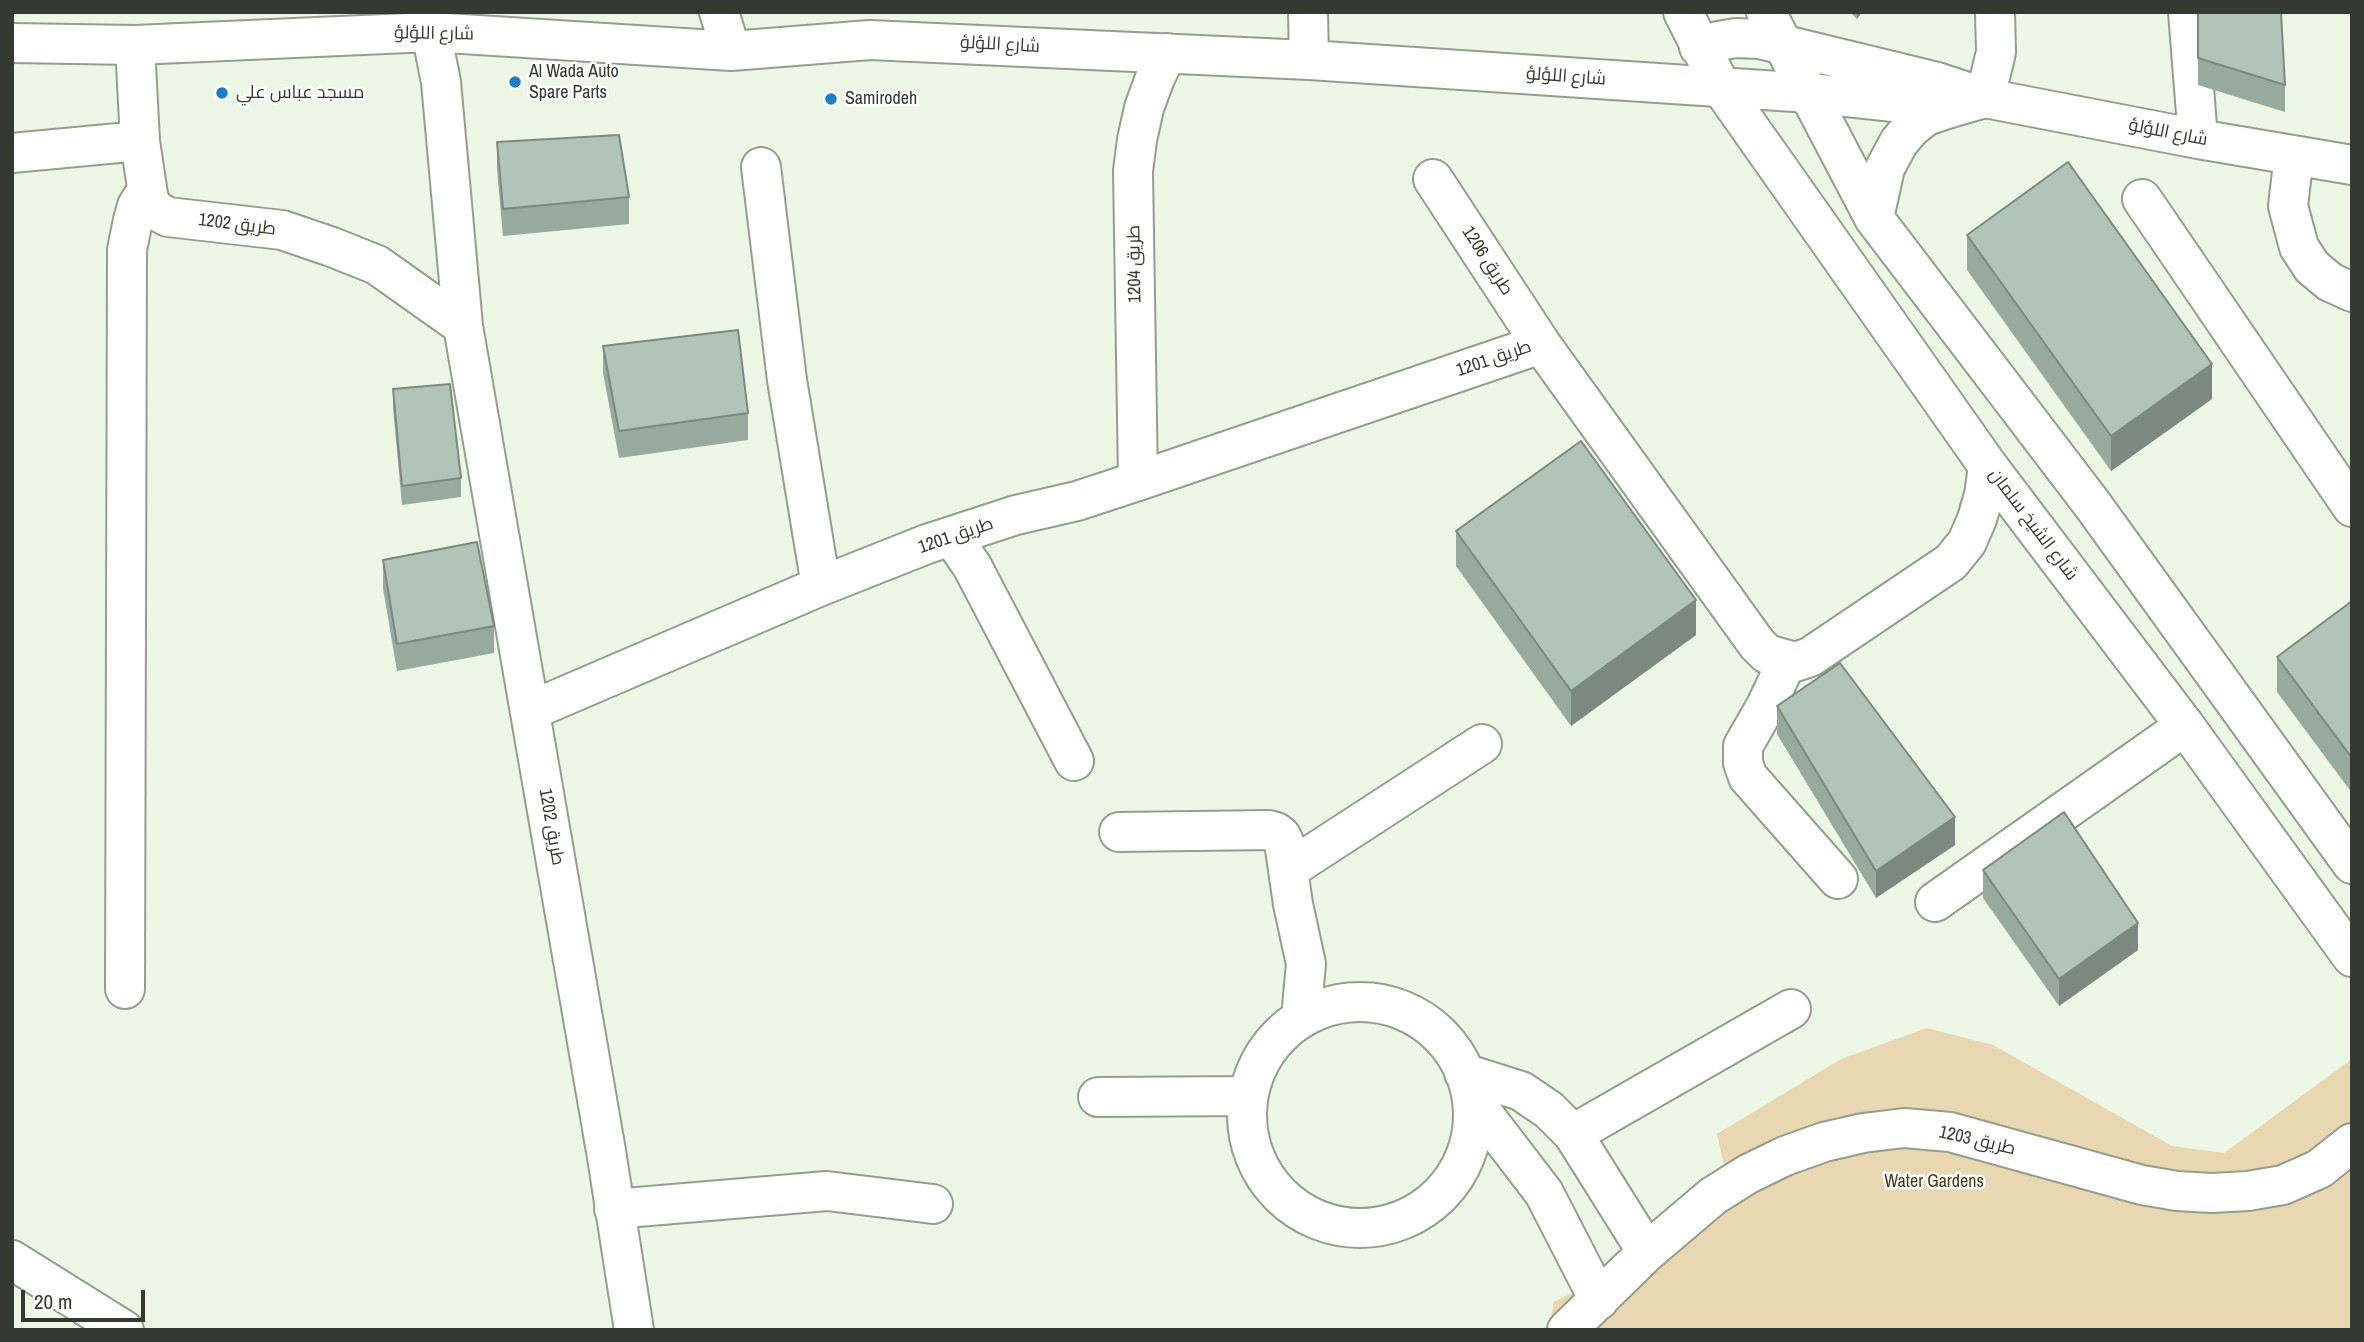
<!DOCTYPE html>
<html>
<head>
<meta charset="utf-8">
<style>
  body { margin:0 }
  #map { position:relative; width:2364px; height:1342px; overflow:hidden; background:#ecf8e5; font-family:"Archivo Narrow",sans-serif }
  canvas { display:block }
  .frame { position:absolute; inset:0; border:14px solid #343931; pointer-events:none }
  .scale { position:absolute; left:21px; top:1290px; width:124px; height:32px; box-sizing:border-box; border:4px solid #343931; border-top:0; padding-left:9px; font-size:21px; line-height:24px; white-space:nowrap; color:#343931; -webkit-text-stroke:5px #fff; paint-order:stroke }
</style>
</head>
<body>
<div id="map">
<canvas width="2364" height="1342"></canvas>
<div class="frame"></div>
<div class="scale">20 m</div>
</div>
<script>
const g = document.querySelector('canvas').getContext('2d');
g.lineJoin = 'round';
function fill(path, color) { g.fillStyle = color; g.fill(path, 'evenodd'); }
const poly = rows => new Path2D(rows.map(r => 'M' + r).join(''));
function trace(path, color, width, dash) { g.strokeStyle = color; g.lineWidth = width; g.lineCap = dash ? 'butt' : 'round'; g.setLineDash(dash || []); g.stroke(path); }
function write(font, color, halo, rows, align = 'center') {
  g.font = font + ' "Archivo Narrow",Cairo,sans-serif'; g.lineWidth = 5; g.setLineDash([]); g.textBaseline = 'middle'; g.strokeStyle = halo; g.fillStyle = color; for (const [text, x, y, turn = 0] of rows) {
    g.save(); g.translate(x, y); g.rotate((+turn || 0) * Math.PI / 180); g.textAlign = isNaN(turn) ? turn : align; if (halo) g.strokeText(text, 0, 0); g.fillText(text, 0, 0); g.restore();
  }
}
fill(poly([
  [1927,1028,1993,1045,2172,1146,2224,1153,2352,1059,2352,1330,1548,1330,1554,1302,1626,1267,1730,1192,1717,1134,1841,1059]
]), '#e8d7b1');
const minor = poly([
  [719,12,731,51],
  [1308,12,1309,60],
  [2188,12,2198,139],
  [431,32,441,82,463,326,606,1151,634,1330],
  [12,43,135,45,431,32,731,51,870,40,1309,60,1809,93,1950,108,1985,98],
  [135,45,140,141,149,201,157,211,168,217,282,230,332,247,377,265,463,326],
  [1699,47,1718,41,1736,38,1760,39,1937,82,1985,98,2198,139,2352,165],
  [1985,98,1996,52,1995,12],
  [12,153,140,141],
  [2294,155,2288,206,2299,247,2312,267,2330,282,2352,292],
  [761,167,787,380,821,586],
  [1433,179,1541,344,1757,644,1767,654,1795,662,1810,657,1951,562,1967,542,1977,519,1984,495,1988,466],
  [2142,199,2352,507],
  [1138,481,1133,171,1137,140,1144,108,1155,78,1167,53],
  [952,537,972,566,1074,761],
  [1787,661,1766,706,1743,746,1743,763,1748,777,1838,879],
  [532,710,821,586,927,544,1016,515,1077,501,1138,481,1541,344],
  [1119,832,1269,830,1276,832,1281,836,1284,842,1293,904,1306,964,1301,1018],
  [1288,870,1482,744],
  [1935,902,2185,726],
  [125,989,127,250,133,220,137,206,147,190],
  '1247 1115a113 113 0 1 1 226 0a113 113 0 1 1-226 0Z',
  [1464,1073,1521,1091,1549,1110,1573,1134,1647,1252],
  [1098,1097,1248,1096],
  [1472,1099,1544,1193,1599,1300],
  [1573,1134,1791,1009],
  [614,1209,827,1191,933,1204],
  [12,1260,124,1330],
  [1567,1330,1647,1252,1713,1196,1748,1174,1785,1156,1824,1142,1863,1133,1904,1128,1950,1132,2142,1185,2177,1191,2212,1193,2248,1191,2283,1185,2319,1169,2352,1143]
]);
const major = poly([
  [1683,12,1721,87,1988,466,2185,726,2352,957],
  [1766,12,1874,218,2092,504,2352,864],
  [1874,218,1885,168,1899,142,1911,128,1926,116,1950,108]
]);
trace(minor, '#939e8d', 42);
trace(major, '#939e8d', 42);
trace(minor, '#fff', 38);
trace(major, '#fff', 38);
fill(poly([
  [1850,12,1862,12,1857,19],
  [2198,12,2285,85,2285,112,2198,85],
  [497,142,629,197,629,224,503,236,497,169],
  [1967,235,2212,399,2111,471,1967,270],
  [603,346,748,413,748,440,619,458,603,373],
  [393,389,461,478,461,497,402,505,393,408],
  [1456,531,1696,635,1571,726,1456,566],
  [383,560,494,626,494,653,397,671,383,588],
  [2352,601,2352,793,2277,692,2277,657],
  [1777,706,1955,845,1876,898,1777,734],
  [1983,870,2138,950,2059,1006,1983,898]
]), '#98a99d');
fill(poly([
  [1857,12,1862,12,1857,19],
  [2212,364,2212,399,2111,471,2111,436],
  [1696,600,1696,635,1571,726,1571,691],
  [1955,817,1955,845,1876,898,1876,871],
  [2138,923,2138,950,2059,1006,2059,979]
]), '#7c8980');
const building = poly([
  [2198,12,2281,12,2285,85,2198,58,2198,12],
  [619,135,629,197,503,209,497,142,619,135],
  [2068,162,2212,364,2111,436,1967,235,2068,162],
  [738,330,748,413,619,431,603,346,738,330],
  [450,384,461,478,402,486,393,389,450,384],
  [1581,441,1696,600,1571,691,1456,531,1581,441],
  [477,542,494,626,397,644,383,560,477,542],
  [2352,601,2352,758,2277,657,2352,601],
  [1840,663,1955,817,1876,871,1777,706,1840,663],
  [2064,812,2138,923,2059,979,1983,870,2064,812]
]);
fill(building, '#b1c4b7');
trace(building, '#7c8980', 2);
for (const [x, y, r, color] of [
  [515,82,7,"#1b7ec9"],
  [222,93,7,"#1b7ec9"],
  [831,99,7,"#1b7ec9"]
]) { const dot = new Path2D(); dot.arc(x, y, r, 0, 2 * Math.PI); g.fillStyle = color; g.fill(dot); trace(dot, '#fff', 2.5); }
write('18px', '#343931', '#fff', [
  ["شارع اللؤلؤ",434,34,1],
  ["شارع اللؤلؤ",1000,45,3],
  ["شارع اللؤلؤ",1566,77,4],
  ["شارع اللؤلؤ",2168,133,11],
  ["طريق 1202",237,225,7],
  ["طريق 1206",1487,261,57],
  ["طريق 1204",1135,264,-91],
  ["طريق 1201",1494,359,-19],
  ["شارع الشيخ سلمان",2033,525,53],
  ["طريق 1201",956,536,-19],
  ["طريق 1202",551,827,80],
  ["طريق 1203",1977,1141,13]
]);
write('18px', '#343931', '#fff', [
  ["Al Wada Auto",529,72],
  ["Spare Parts",529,93],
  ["مسجد عباس علي",236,93],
  ["Samirodeh",845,99]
], 'left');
write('18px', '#4a3a0e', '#fff', [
  ["Water Gardens",1934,1182]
]);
</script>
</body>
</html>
